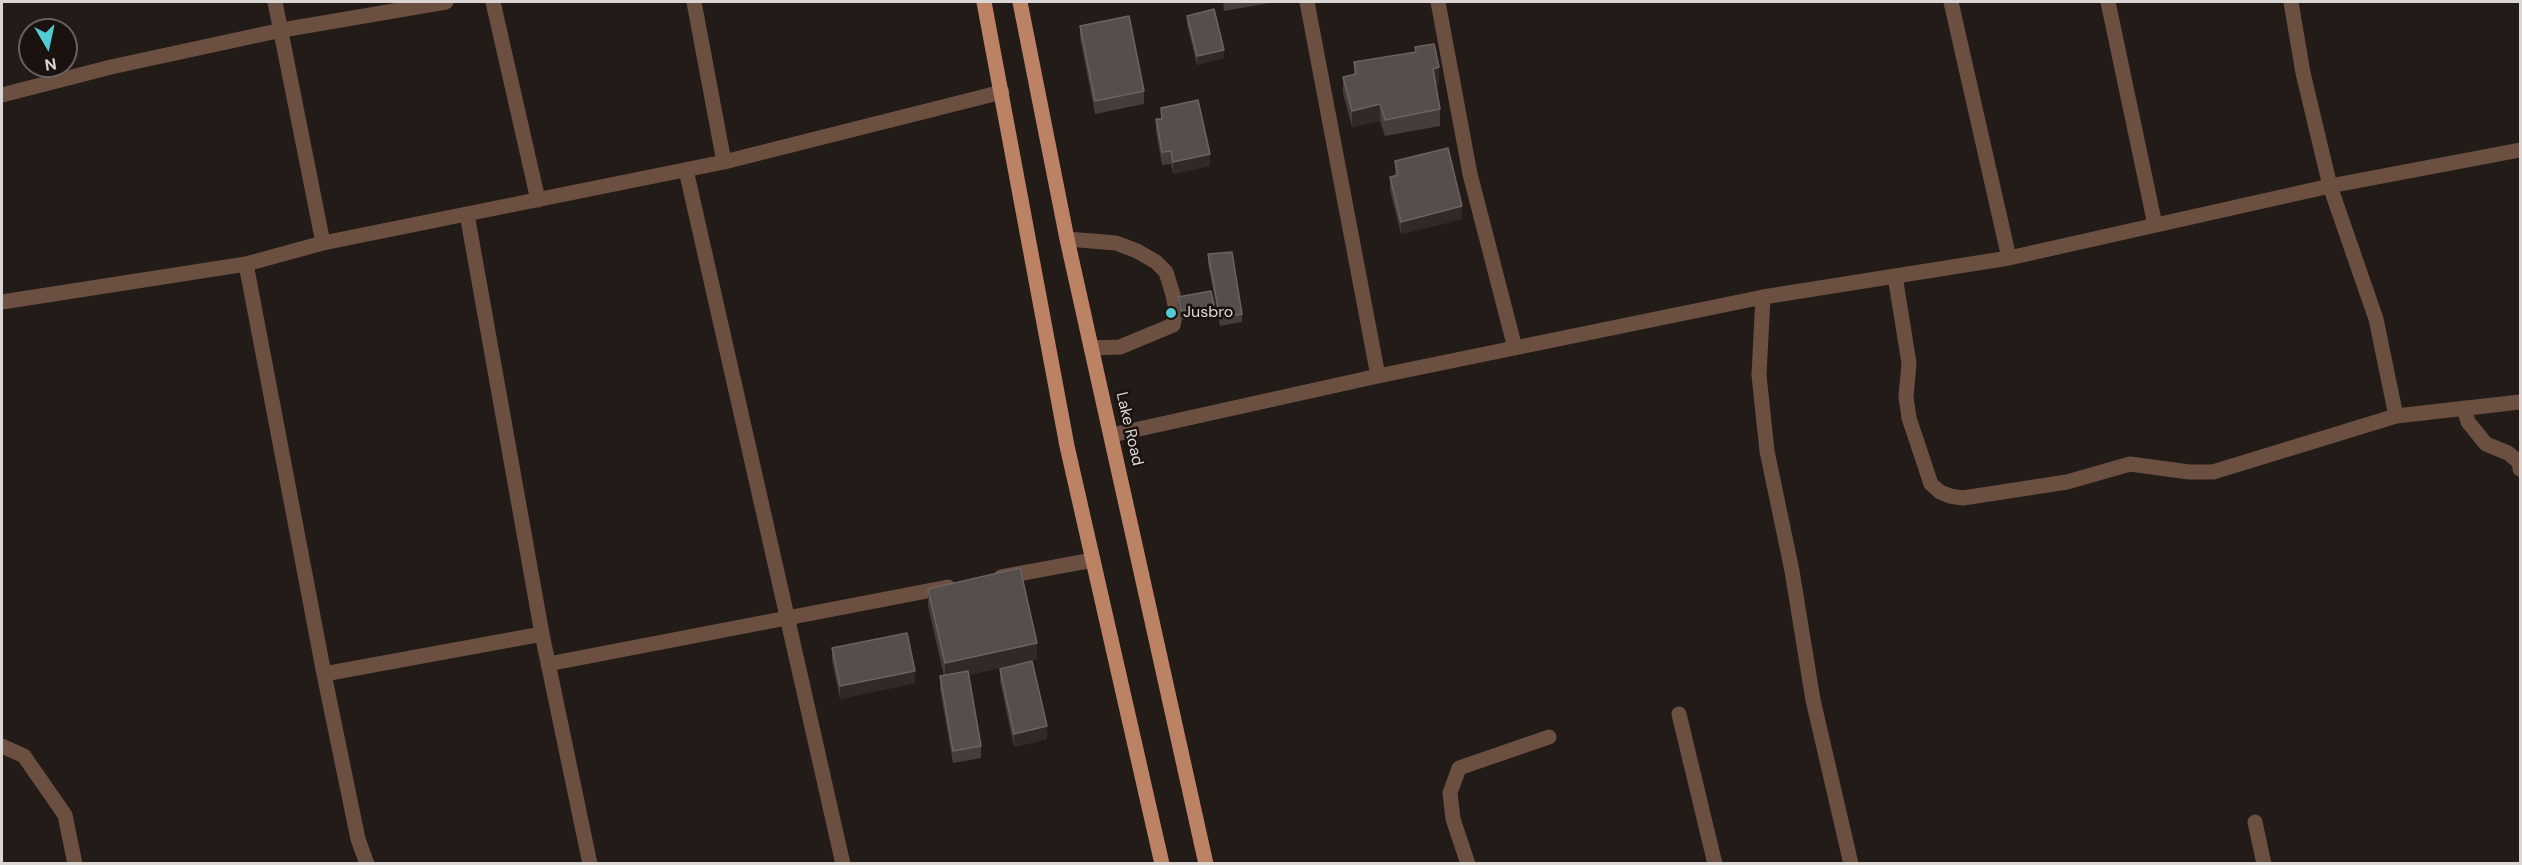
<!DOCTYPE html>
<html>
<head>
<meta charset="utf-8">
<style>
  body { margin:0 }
  #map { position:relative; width:2522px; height:865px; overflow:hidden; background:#231b18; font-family:"DM Sans",sans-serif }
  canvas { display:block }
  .frame { position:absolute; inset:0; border:3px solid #dbd6d4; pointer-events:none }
  .north { position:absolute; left:18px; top:18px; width:60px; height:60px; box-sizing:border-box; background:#19120f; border:2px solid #67605e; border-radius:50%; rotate:171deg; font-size:16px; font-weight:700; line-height:24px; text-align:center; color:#dbd6d4 }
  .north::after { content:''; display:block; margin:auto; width:21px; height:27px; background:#51ccd3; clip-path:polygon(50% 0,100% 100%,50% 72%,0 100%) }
</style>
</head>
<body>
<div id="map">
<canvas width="2522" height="865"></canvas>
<div class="frame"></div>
<div class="north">N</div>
</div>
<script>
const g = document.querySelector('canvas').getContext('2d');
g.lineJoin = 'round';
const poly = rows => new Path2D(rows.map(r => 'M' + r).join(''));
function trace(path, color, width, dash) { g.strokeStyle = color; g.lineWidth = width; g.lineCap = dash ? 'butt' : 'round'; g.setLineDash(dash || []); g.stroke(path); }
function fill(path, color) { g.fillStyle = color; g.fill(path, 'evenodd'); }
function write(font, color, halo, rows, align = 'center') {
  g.font = font + ' "DM Sans",sans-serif'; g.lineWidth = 5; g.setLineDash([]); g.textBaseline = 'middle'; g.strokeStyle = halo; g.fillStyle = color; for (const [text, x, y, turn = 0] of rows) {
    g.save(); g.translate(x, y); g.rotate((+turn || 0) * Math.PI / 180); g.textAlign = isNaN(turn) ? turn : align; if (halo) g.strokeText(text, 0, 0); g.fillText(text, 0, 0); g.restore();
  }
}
trace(poly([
  [275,2,323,243],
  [493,2,538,200],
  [694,2,724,162],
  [1307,2,1378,376],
  [1438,2,1470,174,1515,348],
  [1951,2,2009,258],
  [2108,2,2155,225],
  [2,95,111,67,282,30,446,2],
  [686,170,843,864],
  [467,214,542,634,590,864],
  [1067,239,1116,243,1137,251,1156,262,1166,272,1173,295,1176,310,1173,325,1120,347,1091,348],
  [246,264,324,674,358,839,367,864],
  [1895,276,1909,363,1906,397,1909,418,1931,484,1940,492,1950,496,1963,498,2067,482,2130,464,2189,472,2213,472,2396,416,2376,319,2330,186,2303,73,2291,2],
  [1763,297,1759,375,1767,451,1792,571,1813,700,1851,864],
  [2,302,246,264,323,243,724,162,1002,92],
  [2464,408,2468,422,2486,444,2508,453,2519,462,2520,469],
  [2396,416,2520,402],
  [1112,435,1378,376,1763,297,2009,258,2330,186,2520,150],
  [1001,577,1093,560],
  [548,664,948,587],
  [324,674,542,634],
  [1679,714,1715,864],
  [2,746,24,756,65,815,75,864],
  [2255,822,2264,864],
  [1468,864,1453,819,1450,793,1459,768,1549,737]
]), '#6b5042', 15);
trace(poly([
  [984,2,1067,446,1162,864],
  [1020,2,1067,239,1206,864]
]), '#bb8364', 15);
fill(poly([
  [1223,2,1275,2,1224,11],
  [1187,16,1224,58,1197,65,1187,24],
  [1080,26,1144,91,1144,104,1095,114,1080,38],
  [1415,47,1439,84,1436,85,1440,109,1440,126,1385,136,1380,121,1352,127,1343,93,1343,77,1354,75,1354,62,1415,52],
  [1161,108,1210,166,1173,174,1171,164,1162,165,1156,131,1156,119,1161,119],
  [1395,161,1462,219,1401,234,1390,190,1390,177,1395,176],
  [1208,254,1242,314,1242,322,1220,326,1208,263],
  [1178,297,1214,305,1214,314,1181,320,1178,306],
  [928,589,1037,659,968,675,981,746,981,758,953,763,940,689,940,676,944,676,928,606],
  [832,648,915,683,840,699,832,661],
  [1000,669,1047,739,1014,747,1000,681]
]), '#453d3a');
fill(poly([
  [1224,50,1224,58,1197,65,1197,56],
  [1439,67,1439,84,1433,86,1433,69],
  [1380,104,1380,121,1352,127,1352,111],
  [1210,154,1210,166,1173,174,1173,162],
  [1462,206,1462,219,1401,234,1401,222],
  [1037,643,1037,659,945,680,945,663],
  [915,671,915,683,840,699,840,686],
  [1047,726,1047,739,1014,747,1014,734]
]), '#312925');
const building = poly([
  [1214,9,1224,50,1197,56,1187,16,1214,9],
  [1129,16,1144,91,1095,101,1080,26,1129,16],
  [1434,44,1439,67,1433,69,1440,109,1385,120,1380,104,1352,111,1343,77,1356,74,1354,62,1416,52,1415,47,1434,44],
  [1198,100,1210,154,1173,162,1171,151,1162,152,1156,119,1162,119,1161,108,1198,100],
  [1448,148,1462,206,1401,222,1390,177,1398,175,1395,161,1448,148],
  [1232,252,1242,314,1220,318,1208,254,1232,252],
  [1211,291,1214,305,1181,311,1178,297,1211,291],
  [1020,568,1037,643,945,663,928,589,1020,568],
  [907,633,915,671,840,686,832,648,907,633],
  [1032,661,1047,726,1014,734,1000,669,1032,661],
  [968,671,981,746,953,751,940,676,968,671]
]);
fill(building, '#554e4a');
trace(building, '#6a6360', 1.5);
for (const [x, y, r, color] of [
  [1171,313,6,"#51ccd3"]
]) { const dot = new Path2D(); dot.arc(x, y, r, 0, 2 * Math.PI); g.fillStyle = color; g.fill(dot); trace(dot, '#19120f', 2); }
write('16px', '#dbd6d4', '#19120f', [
  ["Jusbro",1183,313]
], 'left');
write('16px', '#dbd6d4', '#19120f', [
  ["Lake Road",1129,429,77]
]);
</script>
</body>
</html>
